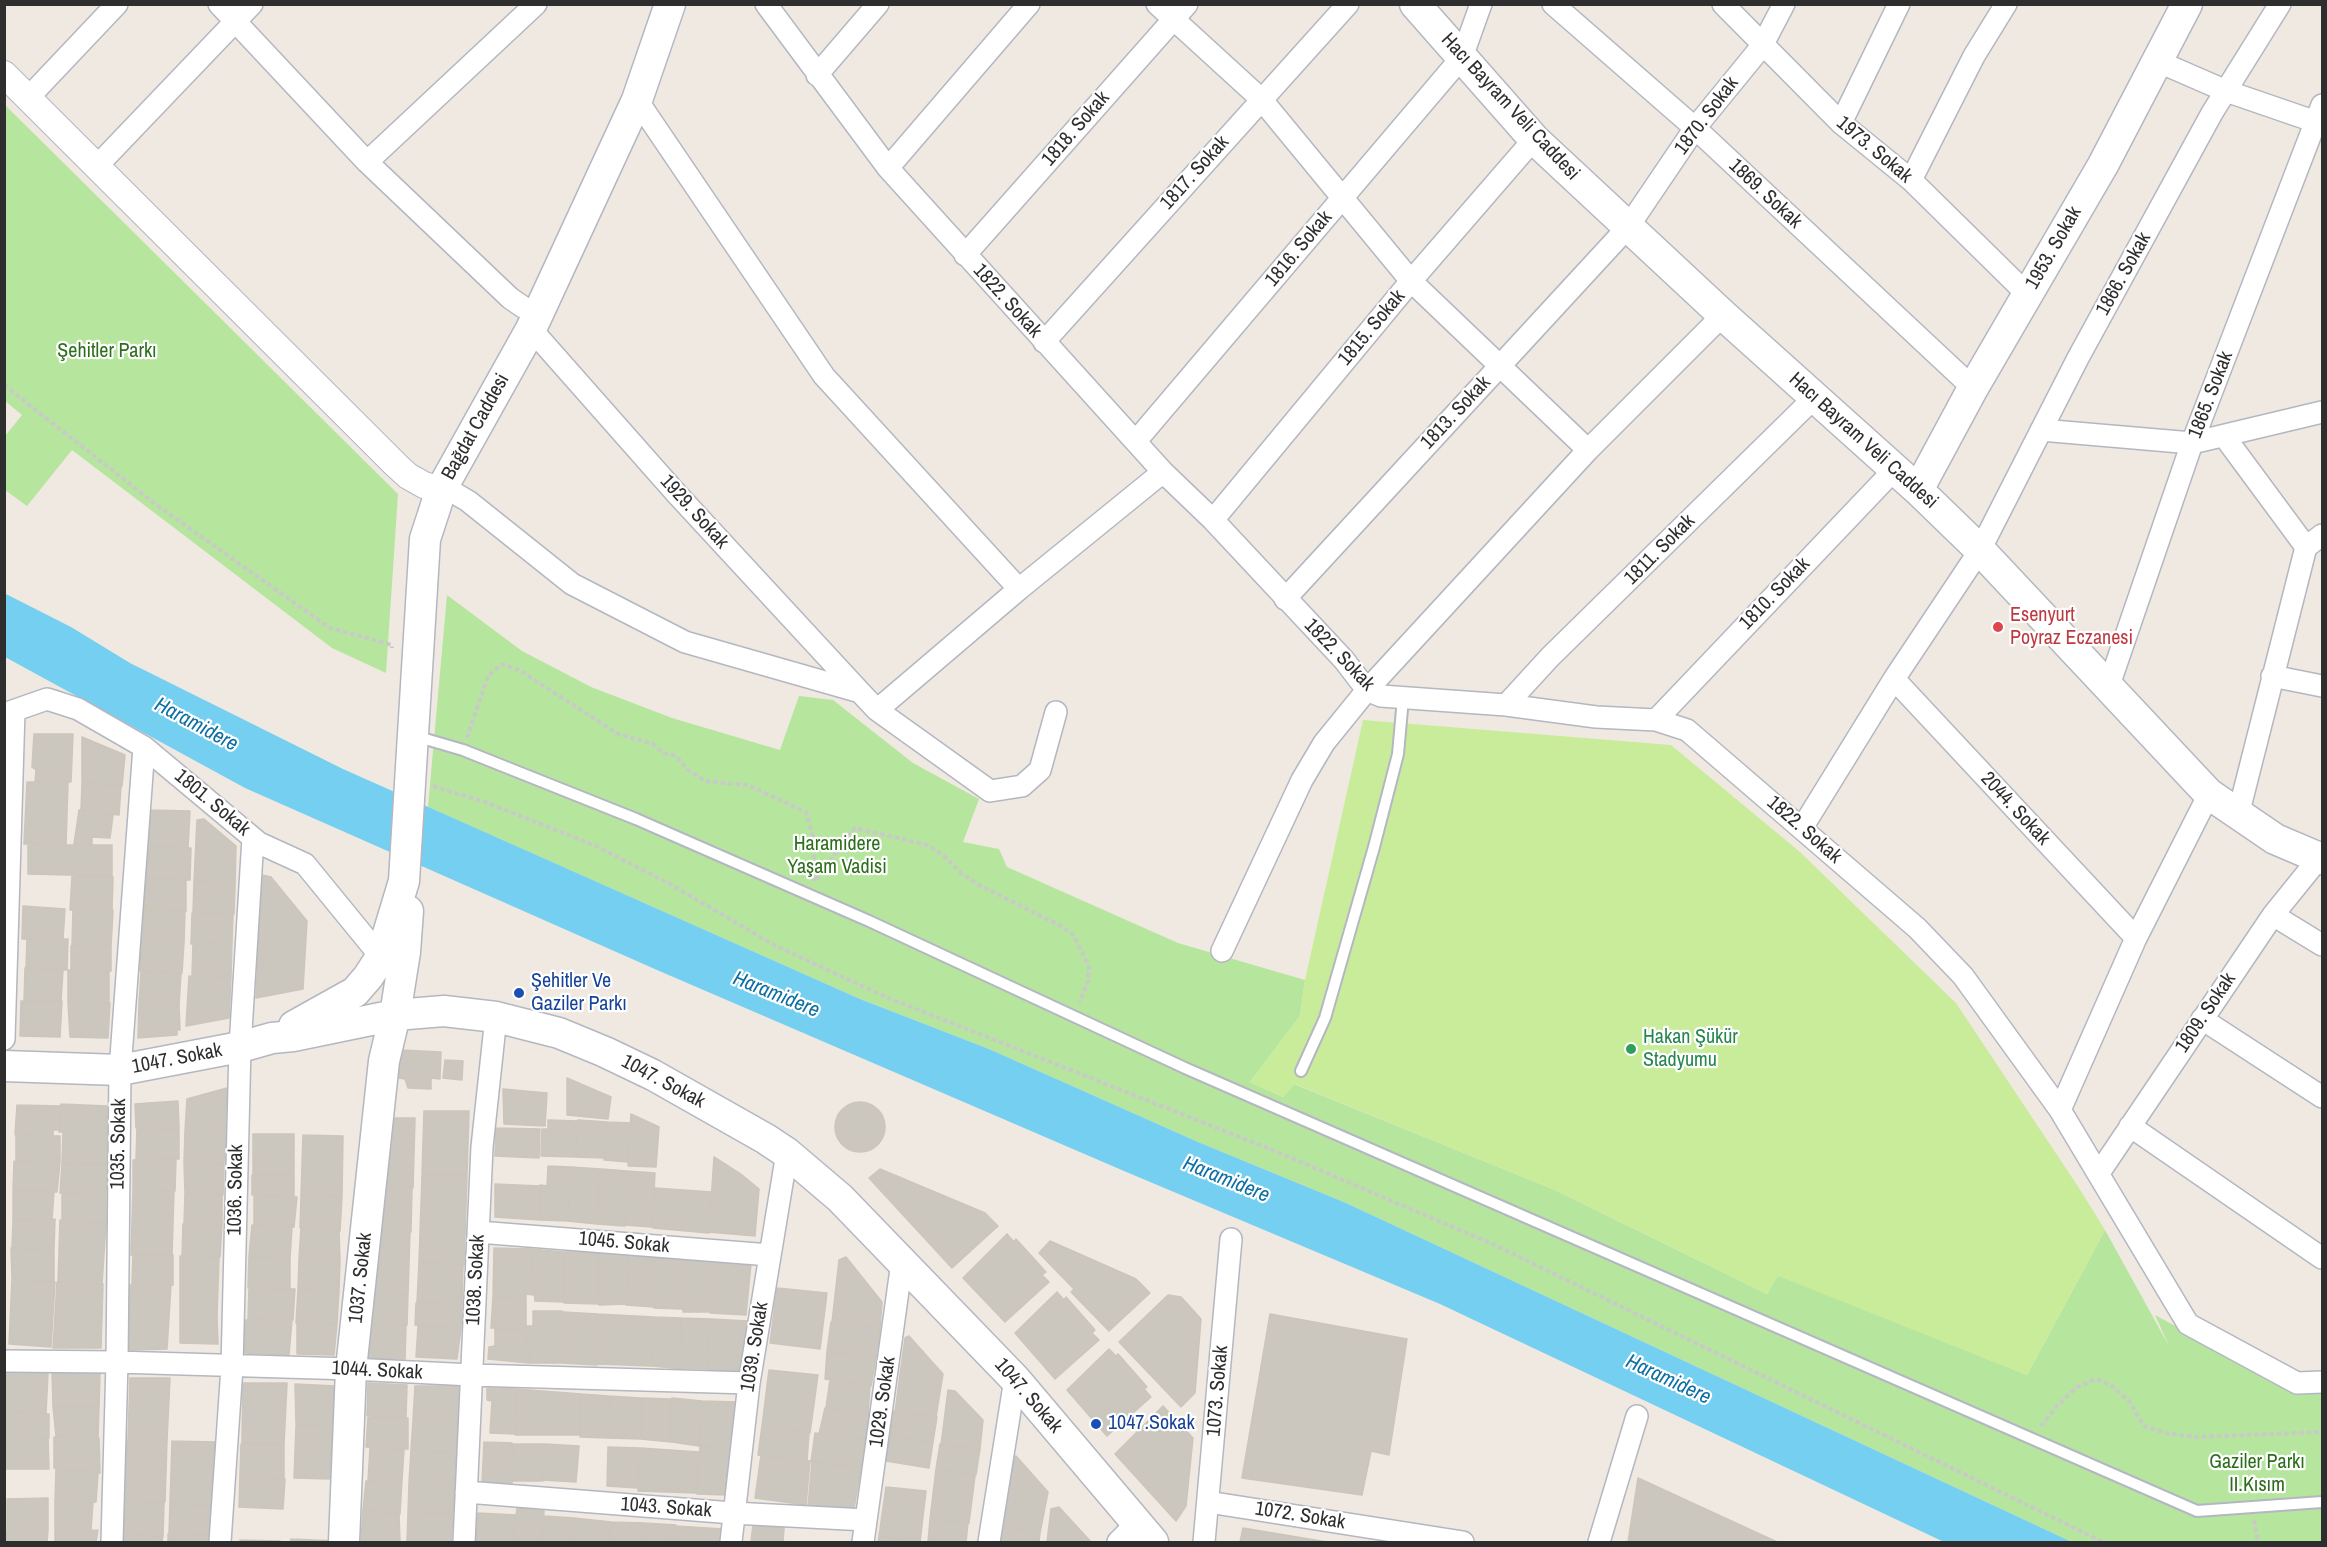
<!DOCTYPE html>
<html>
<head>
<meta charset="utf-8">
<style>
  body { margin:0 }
  #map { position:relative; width:2327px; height:1547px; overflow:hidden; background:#efe9e1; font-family:"Archivo Narrow",sans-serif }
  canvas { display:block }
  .frame { position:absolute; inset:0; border:6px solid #2e2e2e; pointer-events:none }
</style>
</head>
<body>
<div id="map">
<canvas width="2327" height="1547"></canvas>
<div class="frame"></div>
</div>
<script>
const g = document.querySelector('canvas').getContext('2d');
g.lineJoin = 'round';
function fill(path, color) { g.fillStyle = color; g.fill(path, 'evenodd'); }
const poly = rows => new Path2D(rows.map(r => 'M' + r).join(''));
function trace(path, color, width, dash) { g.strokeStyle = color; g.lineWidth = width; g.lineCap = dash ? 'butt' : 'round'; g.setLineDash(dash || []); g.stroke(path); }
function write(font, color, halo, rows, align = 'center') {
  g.font = font + ' "Archivo Narrow",sans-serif'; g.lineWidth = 4.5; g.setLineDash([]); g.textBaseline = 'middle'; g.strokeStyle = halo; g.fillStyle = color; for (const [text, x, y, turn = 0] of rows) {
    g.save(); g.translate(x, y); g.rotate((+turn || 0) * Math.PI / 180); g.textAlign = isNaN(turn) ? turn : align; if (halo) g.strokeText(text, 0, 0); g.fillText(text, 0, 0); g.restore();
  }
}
fill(poly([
  [5,105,398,494,386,673,332,648,72,450,27,506,5,490,5,436,22,415,5,401],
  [447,595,522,651,591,687,672,718,780,750,799,696,833,700,913,763,979,799,963,842,999,849,1007,867,1178,943,1305,980,1300,1016,1250,1082,1283,1097,1294,1084,1555,1190,1767,1294,1778,1275,2027,1375,2105,1230,2169,1346,2155,1315,2299,1393,2322,1392,2322,1542,2072,1542,1346,1203,1198,1142,989,1049,860,999,428,807]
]), '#b6e59e');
fill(poly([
  [1363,720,1671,745,1800,852,1956,1003,2079,1188,2105,1230,2027,1375,1778,1276,1767,1294,1555,1190,1295,1084,1283,1097,1250,1082,1300,1016,1305,980]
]), '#c9ec9a');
fill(poly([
  [4,593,71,627,130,663,343,769,860,999,989,1049,1198,1142,1346,1203,2072,1542,1944,1542,1440,1304,1124,1171,657,970,245,788,5,657]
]), '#75cff0');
const building = poly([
  [34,734,73,734,71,782,35,782,36,770,32,767,34,734],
  [82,737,125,755,122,786,82,782,82,737],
  [27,782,68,782,66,845,24,844,27,782],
  [82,783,121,787,119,815,81,810,82,783],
  [79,810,113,815,110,838,92,837,92,845,74,844,79,810],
  [148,810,190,811,188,848,145,846,148,810],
  [204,819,236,846,235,884,194,881,197,820,204,819],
  [28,845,112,845,112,876,28,874,28,845],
  [149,847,191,848,190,880,146,878,149,847],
  [262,875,271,877,307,921,303,989,256,998,262,875],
  [72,876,113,877,112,910,70,910,72,876],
  [143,879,186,880,186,911,142,908,143,879],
  [194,882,235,884,234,914,193,912,194,882],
  [23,906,65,909,63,939,22,939,23,906],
  [142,909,185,911,184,942,141,941,142,909],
  [73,910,113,910,111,947,72,945,73,910],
  [192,913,233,914,232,942,191,944,192,913],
  [27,939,68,939,67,970,26,968,27,939],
  [141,941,184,942,182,973,140,971,141,941],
  [232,942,231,976,192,976,193,944,232,942],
  [71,946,111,947,111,971,71,970,71,946],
  [25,968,63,970,61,1001,24,1001,25,968],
  [68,970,109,972,109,1003,68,1002,68,970],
  [141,972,181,973,179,1005,139,1004,141,972],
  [189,976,231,977,229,1018,186,1026,189,976],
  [21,1001,62,1001,60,1037,20,1036,21,1001],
  [68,1002,110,1003,108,1038,70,1037,68,1002],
  [139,1004,179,1005,180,1030,177,1030,177,1035,138,1038,139,1004],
  [400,1050,441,1052,440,1079,431,1078,431,1089,408,1088,405,1079,399,1078,400,1050],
  [445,1060,463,1061,462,1080,443,1078,445,1060],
  [567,1078,611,1097,608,1119,567,1115,567,1078],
  [227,1088,225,1133,185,1131,187,1099,227,1088],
  [503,1089,547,1093,545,1126,504,1124,503,1089],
  [178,1101,179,1128,136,1128,135,1104,178,1101],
  '835 1127a25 25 0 1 1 50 0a25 25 0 1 1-50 0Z',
  [61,1104,107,1106,107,1163,62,1164,63,1132,59,1132,61,1104],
  [17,1105,61,1106,59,1130,53,1130,53,1136,15,1135,17,1105],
  [424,1111,469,1111,467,1175,422,1175,424,1111],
  [631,1114,659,1127,656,1167,628,1166,631,1114],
  [378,1118,415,1118,413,1188,375,1188,378,1118],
  [548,1120,578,1121,576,1157,541,1156,542,1129,548,1129,548,1120],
  [578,1120,607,1122,604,1158,576,1157,578,1120],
  [607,1122,631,1123,628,1162,604,1160,607,1122],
  [137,1128,179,1129,179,1159,136,1160,137,1128],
  [496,1128,540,1129,539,1158,495,1156,496,1128],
  [185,1131,226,1133,224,1163,184,1162,185,1131],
  [253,1134,294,1134,294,1155,253,1154,253,1134],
  [16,1135,60,1136,60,1162,16,1161,16,1135],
  [303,1135,343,1136,342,1196,301,1196,303,1135],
  [253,1154,294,1155,294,1175,253,1175,253,1154],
  [714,1157,742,1175,759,1189,755,1236,709,1232,714,1157],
  [176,1159,175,1191,133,1190,133,1160,176,1159],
  [14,1161,60,1162,57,1192,13,1189,14,1161],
  [184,1162,224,1164,223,1195,185,1193,184,1162],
  [62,1164,107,1164,106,1194,60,1193,62,1164],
  [548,1166,571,1167,568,1221,540,1220,540,1185,547,1186,548,1166],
  [571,1167,600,1169,597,1224,568,1221,571,1167],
  [601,1169,627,1171,625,1226,597,1224,601,1169],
  [880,1169,985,1213,998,1226,952,1268,869,1178,880,1169],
  [627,1171,655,1173,652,1227,625,1225,627,1171],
  [252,1175,294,1175,294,1196,252,1195,252,1175],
  [422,1176,467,1176,464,1265,419,1262,422,1176],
  [495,1184,540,1186,540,1220,495,1217,495,1184],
  [375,1188,412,1188,411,1232,373,1231,375,1188],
  [655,1188,711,1192,709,1233,653,1228,655,1188],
  [13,1190,54,1192,52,1219,13,1219,13,1190],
  [133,1190,174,1191,172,1255,131,1255,133,1190],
  [62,1193,106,1194,106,1223,62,1220,62,1193],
  [185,1193,222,1195,222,1224,184,1224,185,1193],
  [254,1195,297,1197,294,1227,254,1225,254,1195],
  [301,1196,342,1197,340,1231,300,1228,301,1196],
  [55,1219,54,1250,12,1248,13,1220,55,1219],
  [60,1220,106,1224,102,1284,58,1282,60,1220],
  [183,1224,222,1224,220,1257,182,1256,183,1224],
  [252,1225,292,1227,290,1259,249,1256,252,1225],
  [301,1228,339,1231,340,1261,299,1259,301,1228],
  [373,1231,410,1232,408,1294,371,1293,373,1231],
  [1007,1234,1014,1242,1016,1239,1046,1272,1042,1275,1049,1282,1005,1322,963,1278,1007,1234],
  [1050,1241,1136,1279,1150,1293,1109,1331,1071,1292,1074,1289,1039,1253,1050,1241],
  [11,1248,54,1250,54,1282,12,1279,11,1248],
  [494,1248,531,1249,534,1295,526,1294,526,1298,493,1297,494,1248],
  [531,1249,563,1252,564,1302,535,1301,531,1249],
  [564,1252,598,1252,599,1304,564,1303,564,1252],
  [599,1253,628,1255,626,1304,599,1305,599,1253],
  [133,1255,173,1255,173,1285,132,1285,133,1255],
  [628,1255,654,1258,654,1307,626,1305,628,1255],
  [180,1256,219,1257,217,1317,180,1318,180,1256],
  [249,1256,290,1259,290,1289,248,1288,249,1256],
  [846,1257,882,1302,880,1328,832,1322,839,1260,846,1257],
  [654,1258,683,1260,683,1309,654,1308,654,1258],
  [299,1259,340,1261,339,1290,298,1289,299,1259],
  [683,1260,710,1260,710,1312,683,1312,683,1260],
  [710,1261,751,1264,746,1315,710,1313,710,1261],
  [419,1262,463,1265,462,1305,417,1302,419,1262],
  [12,1279,55,1282,51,1347,9,1344,12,1279],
  [57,1282,103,1284,101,1348,53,1348,57,1282],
  [130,1285,171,1285,167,1349,129,1350,130,1285],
  [249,1288,295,1289,293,1320,248,1319,249,1288],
  [777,1288,827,1293,820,1349,770,1343,777,1288],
  [298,1289,339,1290,337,1324,296,1323,298,1289],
  [1057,1292,1064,1300,1066,1297,1095,1330,1092,1333,1099,1340,1055,1379,1015,1333,1057,1292],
  [371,1293,408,1294,407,1325,369,1324,371,1293],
  [1168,1295,1181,1297,1201,1319,1195,1393,1181,1407,1119,1342,1168,1295],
  [493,1297,526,1299,526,1328,491,1328,493,1297],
  [416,1303,462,1305,461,1328,415,1325,416,1303],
  [533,1311,562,1311,562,1363,529,1363,527,1326,533,1326,533,1311],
  [563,1312,597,1314,597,1365,562,1363,563,1312],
  [597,1314,654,1317,653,1366,597,1364,597,1314],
  [1270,1314,1407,1339,1389,1455,1371,1451,1362,1495,1242,1478,1270,1314],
  [217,1317,218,1344,180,1343,180,1318,217,1317],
  [654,1317,681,1318,682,1369,653,1366,654,1317],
  [681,1318,710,1319,708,1369,682,1368,681,1318],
  [710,1319,748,1321,741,1373,708,1370,710,1319],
  [245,1320,292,1320,289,1355,244,1353,245,1320],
  [831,1322,880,1329,876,1357,827,1351,831,1322],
  [297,1323,337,1324,334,1355,297,1354,297,1323],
  [369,1324,406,1325,405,1359,368,1358,369,1324],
  [418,1326,461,1328,457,1359,416,1357,418,1326],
  [495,1329,526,1329,529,1363,488,1359,489,1347,495,1346,495,1329],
  [909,1336,943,1374,936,1417,895,1412,905,1338,909,1336],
  [1109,1349,1116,1356,1118,1354,1147,1387,1144,1389,1151,1397,1107,1436,1067,1390,1109,1349],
  [827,1352,876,1357,871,1386,825,1379,827,1352],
  [769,1370,818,1375,810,1433,762,1426,769,1370],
  [5,1371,48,1373,46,1413,4,1412,5,1371],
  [52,1372,100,1372,99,1407,53,1407,52,1372],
  [130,1378,170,1378,167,1440,128,1440,130,1378],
  [830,1379,870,1386,868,1413,826,1408,830,1379],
  [243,1383,287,1383,284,1444,242,1443,243,1383],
  [368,1383,407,1385,406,1417,367,1416,368,1383],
  [295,1384,335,1386,333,1426,296,1425,295,1384],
  [415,1386,461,1386,459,1422,413,1420,415,1386],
  [487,1388,516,1389,515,1434,490,1433,492,1401,487,1400,487,1388],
  [516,1389,581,1394,579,1435,515,1435,516,1389],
  [948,1390,955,1391,983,1420,980,1449,941,1445,948,1390],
  [581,1394,609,1396,608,1438,580,1437,581,1394],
  [609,1396,640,1398,641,1439,608,1438,609,1396],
  [641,1398,671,1399,671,1442,641,1439,641,1398],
  [672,1398,702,1401,699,1446,672,1442,672,1398],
  [702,1401,736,1402,734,1444,732,1448,700,1447,702,1401],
  [1163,1406,1193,1438,1186,1506,1176,1521,1115,1454,1163,1406],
  [53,1407,99,1407,98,1438,56,1436,53,1407],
  [825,1408,869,1413,865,1440,819,1434,825,1408],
  [894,1411,937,1417,933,1442,890,1437,894,1411],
  [5,1412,49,1414,49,1438,4,1437,5,1412],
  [368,1417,408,1418,408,1449,366,1447,368,1417],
  [413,1420,458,1422,456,1453,411,1450,413,1420],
  [296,1426,333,1427,332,1455,295,1452,296,1426],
  [762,1426,809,1433,807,1461,758,1455,762,1426],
  [815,1433,865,1440,861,1467,811,1462,815,1433],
  [7,1437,48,1438,49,1469,4,1469,7,1437],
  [54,1437,99,1438,100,1473,54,1468,54,1437],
  [890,1437,933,1442,929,1468,886,1461,890,1437],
  [127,1440,167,1440,166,1472,126,1472,127,1440],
  [172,1441,215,1442,212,1505,170,1503,172,1441],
  [484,1442,512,1443,512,1483,482,1483,484,1442],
  [241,1444,284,1445,284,1479,240,1476,241,1444],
  [513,1444,545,1444,543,1481,512,1481,513,1444],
  [545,1444,579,1446,576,1482,543,1480,545,1444],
  [940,1444,980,1449,976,1475,936,1469,940,1444],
  [608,1447,640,1448,638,1488,607,1486,608,1447],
  [700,1447,732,1448,727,1495,697,1494,700,1447],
  [370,1448,404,1449,402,1480,368,1481,370,1448],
  [640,1448,699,1452,696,1493,638,1491,640,1448],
  [411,1450,456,1453,454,1486,409,1483,411,1450],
  [295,1452,332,1455,332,1479,294,1478,295,1452],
  [761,1455,810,1461,806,1505,755,1498,761,1455],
  [1016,1456,1048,1492,1040,1533,998,1525,1005,1460,1016,1456],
  [812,1462,861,1467,854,1509,808,1506,812,1462],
  [56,1469,98,1473,96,1502,55,1501,56,1469],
  [936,1469,975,1476,969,1523,930,1519,936,1469],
  [125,1472,166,1472,165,1502,124,1502,125,1472],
  [240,1476,285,1479,283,1509,239,1507,240,1476],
  [1638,1478,1777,1542,1628,1542,1638,1478],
  [402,1480,400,1514,363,1510,366,1481,402,1480],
  [409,1483,454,1486,453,1513,408,1514,409,1483],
  [886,1487,926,1491,920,1542,879,1536,886,1487],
  [48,1498,48,1530,7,1530,7,1499,48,1498],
  [55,1501,93,1502,91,1530,55,1531,55,1501],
  [123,1502,164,1503,163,1536,122,1534,123,1502],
  [170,1503,212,1506,212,1535,169,1533,170,1503],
  [1059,1507,1091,1542,1047,1542,1051,1509,1059,1507],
  [517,1508,544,1511,543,1542,513,1542,517,1508],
  [363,1510,399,1514,400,1542,361,1542,363,1510],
  [478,1513,515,1515,512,1542,476,1542,478,1513],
  [408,1514,453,1514,451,1542,407,1542,408,1514],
  [544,1516,574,1518,574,1542,543,1542,544,1516],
  [574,1518,611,1522,609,1542,574,1542,574,1518],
  [930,1519,968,1523,966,1542,928,1542,930,1519],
  [612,1522,644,1523,640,1542,610,1542,612,1522],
  [644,1523,676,1525,671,1542,640,1542,644,1523],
  [753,1525,784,1528,783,1542,751,1542,753,1525],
  [997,1525,1040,1533,1039,1542,995,1542,997,1525],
  [676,1526,723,1529,723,1542,672,1542,676,1526],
  [1243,1528,1327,1542,1240,1542,1243,1528],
  [7,1530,48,1530,47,1542,6,1542,7,1530],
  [98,1530,96,1542,55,1542,55,1531,98,1530],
  [122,1534,163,1536,162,1542,122,1542,122,1534],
  [168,1534,212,1535,212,1542,168,1542,168,1534],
  [879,1536,920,1542,878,1542,879,1536],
  [291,1539,337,1541,336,1542,290,1542,291,1539],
  [240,1540,280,1541,280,1542,240,1542,240,1540]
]);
fill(building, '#cbc7bf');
trace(building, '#cbc5ba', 1.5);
const service = poly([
  [415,736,463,750,636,819,869,921,1185,1068,2197,1511,2322,1502],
  [1301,1071,1325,1018,1374,847,1398,754,1403,698]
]);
const minor = poly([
  [219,4,367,162,510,298,523,307,539,313],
  [766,4,888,168,1163,472,1213,520,1344,660,1367,690,1381,696,1506,705,1596,717,1656,720,1687,730,1917,928,1963,976,2060,1110,2188,1324,2297,1383,2322,1382],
  [1157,4,1261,99,1411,281,1588,450,1367,690,1324,743,1302,780,1222,951],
  [1553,4,1695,128,1973,388],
  [1723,4,1841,123,1911,180,2027,294],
  [2157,61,2226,91,2322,124],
  [817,75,878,4],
  [28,98,117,4],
  [637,100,824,376,1019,589],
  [1841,123,1899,4],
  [367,162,536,4],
  [97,166,252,4],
  [888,168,1029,4],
  [1911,180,1974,56,2006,4],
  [965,255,1187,4],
  [531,329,675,492,859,691],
  [1044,342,1348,4],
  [2041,430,2192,443,2322,412],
  [2224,436,2306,547,2238,815],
  [1136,441,1462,57,1481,4],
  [1588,450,1723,315],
  [441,490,456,494,468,501,572,584,685,642,860,692,877,710,990,791,1022,786,1040,770,1056,712],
  [1213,520,1411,281,1534,139],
  [2306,547,2322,535],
  [1285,599,1628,227,1695,128,1762,46,1784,4],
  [2272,676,2322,686],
  [1894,679,2136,938],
  [2108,688,2192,443,2322,105],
  [1506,705,1550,657,1816,396],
  [877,710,1019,589,1163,472],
  [4,714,47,699,78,709,144,747,259,843,305,864,381,957],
  [1656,720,1895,469],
  [1802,828,1894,679,1980,550,2078,358,2212,113,2280,4],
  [2273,915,2322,945],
  [2202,1019,2322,1097],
  [4,1039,14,711],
  [2060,1110,2136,938,2209,794],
  [2130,1126,2322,1258],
  [2099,1173,2273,915,2319,858],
  [478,1232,770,1255],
  [4,1361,117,1362,351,1369,472,1375,749,1383],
  [466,1492,733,1513,866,1520],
  [1208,1502,1463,1542],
  [112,1542,117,1362,120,1070,144,747],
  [220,1542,232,1367,240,1047,253,838],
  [464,1542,482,1147,496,1017],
  [731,1542,749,1383,787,1153],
  [863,1542,902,1262],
  [989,1542,1015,1379],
  [1118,1542,1136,1524],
  [1204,1542,1231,1239],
  [1599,1542,1637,1416]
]);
const tertiary = poly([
  [4,74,396,465,408,476,424,485,441,490]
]);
const secondary = poly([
  [1415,4,1534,139,1723,315,1918,490,1980,550,2209,794,2275,839,2322,859],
  [1918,490,1973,388,2103,165,2187,4],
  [294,1026,355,992,368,977,381,957,404,881,425,539,441,490,531,329,637,100,670,4],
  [4,1066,120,1070,240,1047,272,1038,293,1036,395,1015,444,1011,496,1017,559,1033,605,1052,653,1075,766,1139,787,1153,840,1198,1015,1379,1153,1542],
  [344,1542,351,1369,384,1061,395,1015,405,952,408,911]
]);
trace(service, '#b4b7c1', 14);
trace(minor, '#b4b7c1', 24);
trace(tertiary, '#b4b7c1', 28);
trace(secondary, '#b4b7c1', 33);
trace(poly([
  [4,385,158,506,330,628,392,645,392,648],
  [467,738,488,676,502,664,519,670,618,734,653,744,663,753,676,756,688,770,705,781,747,785,806,812,814,840,814,881],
  [433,786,485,802,596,846,670,884,774,945,886,997,1275,1151,1495,1245,2103,1542],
  [816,879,855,828,927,845,943,855,962,874,979,885,1063,927,1074,936,1089,967,1088,982,1079,1003],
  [2041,1426,2057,1406,2077,1387,2096,1379,2111,1385,2129,1401,2144,1426,2165,1433,2196,1437,2322,1432],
  [2254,1520,2258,1542]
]), '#c9c9c9', 4, [4.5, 3]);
trace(service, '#fff', 10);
trace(minor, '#fff', 21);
trace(tertiary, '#fff', 26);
trace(secondary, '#fff', 30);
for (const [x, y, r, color] of [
  [1998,627,6,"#e0444e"],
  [519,993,6,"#1a4fb4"],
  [1631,1049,6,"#2e9e5b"],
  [1096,1424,6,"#1a4fb4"]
]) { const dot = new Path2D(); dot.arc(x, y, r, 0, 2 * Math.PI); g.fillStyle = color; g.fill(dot); trace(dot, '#fff', 2); }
write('20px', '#2e2e2e', '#fff', [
  ["Hacı Bayram Veli Caddesi",1510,107,47],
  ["1870. Sokak",1707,116,-53],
  ["1818. Sokak",1076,129,-49],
  ["1973. Sokak",1874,150,40],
  ["1817. Sokak",1195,173,-48],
  ["1869. Sokak",1765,194,43],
  ["1953. Sokak",2054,248,-60],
  ["1816. Sokak",1299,249,-50],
  ["1866. Sokak",2124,274,-61],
  ["1822. Sokak",1007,301,48],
  ["1815. Sokak",1372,328,-50],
  ["1865. Sokak",2211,395,-69],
  ["1813. Sokak",1456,413,-47],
  ["Bağdat Caddesi",476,427,-61],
  ["Hacı Bayram Veli Caddesi",1863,441,42],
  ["1929. Sokak",694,512,48],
  ["1811. Sokak",1660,550,-45],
  ["1810. Sokak",1775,594,-46],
  ["1822. Sokak",1339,655,46],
  ["1801. Sokak",212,803,40],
  ["2044. Sokak",2015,809,47],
  ["1822. Sokak",1804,830,41],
  ["1809. Sokak",2206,1013,-56],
  ["1047. Sokak",177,1059,-11],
  ["1047. Sokak",663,1082,28],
  ["1035. Sokak",119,1144,-89],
  ["1036. Sokak",236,1190,-89],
  ["1045. Sokak",624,1243,5],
  ["1037. Sokak",361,1278,-84],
  ["1038. Sokak",476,1280,-87],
  ["1039. Sokak",755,1347,-81],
  ["1044. Sokak",377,1371,3],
  ["1073. Sokak",1218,1391,-85],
  ["1047. Sokak",1028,1396,49],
  ["1029. Sokak",883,1402,-82],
  ["1043. Sokak",666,1508,4],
  ["1072. Sokak",1300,1516,9]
]);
write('20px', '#2c6e1b', '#fff', [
  ["Şehitler Parkı",107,352],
  ["Haramidere",837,845],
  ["Yaşam Vadisi",837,868],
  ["Gaziler Parkı",2257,1463],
  ["II.Kısım",2257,1486]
]);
write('20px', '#be3a42', '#fff', [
  ["Esenyurt",2010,616],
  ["Poyraz Eczanesi",2010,639]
], 'left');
write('20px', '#164399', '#fff', [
  ["Şehitler Ve",531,982],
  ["Gaziler Parkı",531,1005],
  ["1047.Sokak",1108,1424]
], 'left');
write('20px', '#27864d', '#fff', [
  ["Hakan Şükür",1643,1038],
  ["Stadyumu",1643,1061]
], 'left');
write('italic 21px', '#0d6fa3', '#fff', [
  ["Haramidere",196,725,28],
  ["Haramidere",776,995,22],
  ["Haramidere",1226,1180,22],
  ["Haramidere",1668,1380,25]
]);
</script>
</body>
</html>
